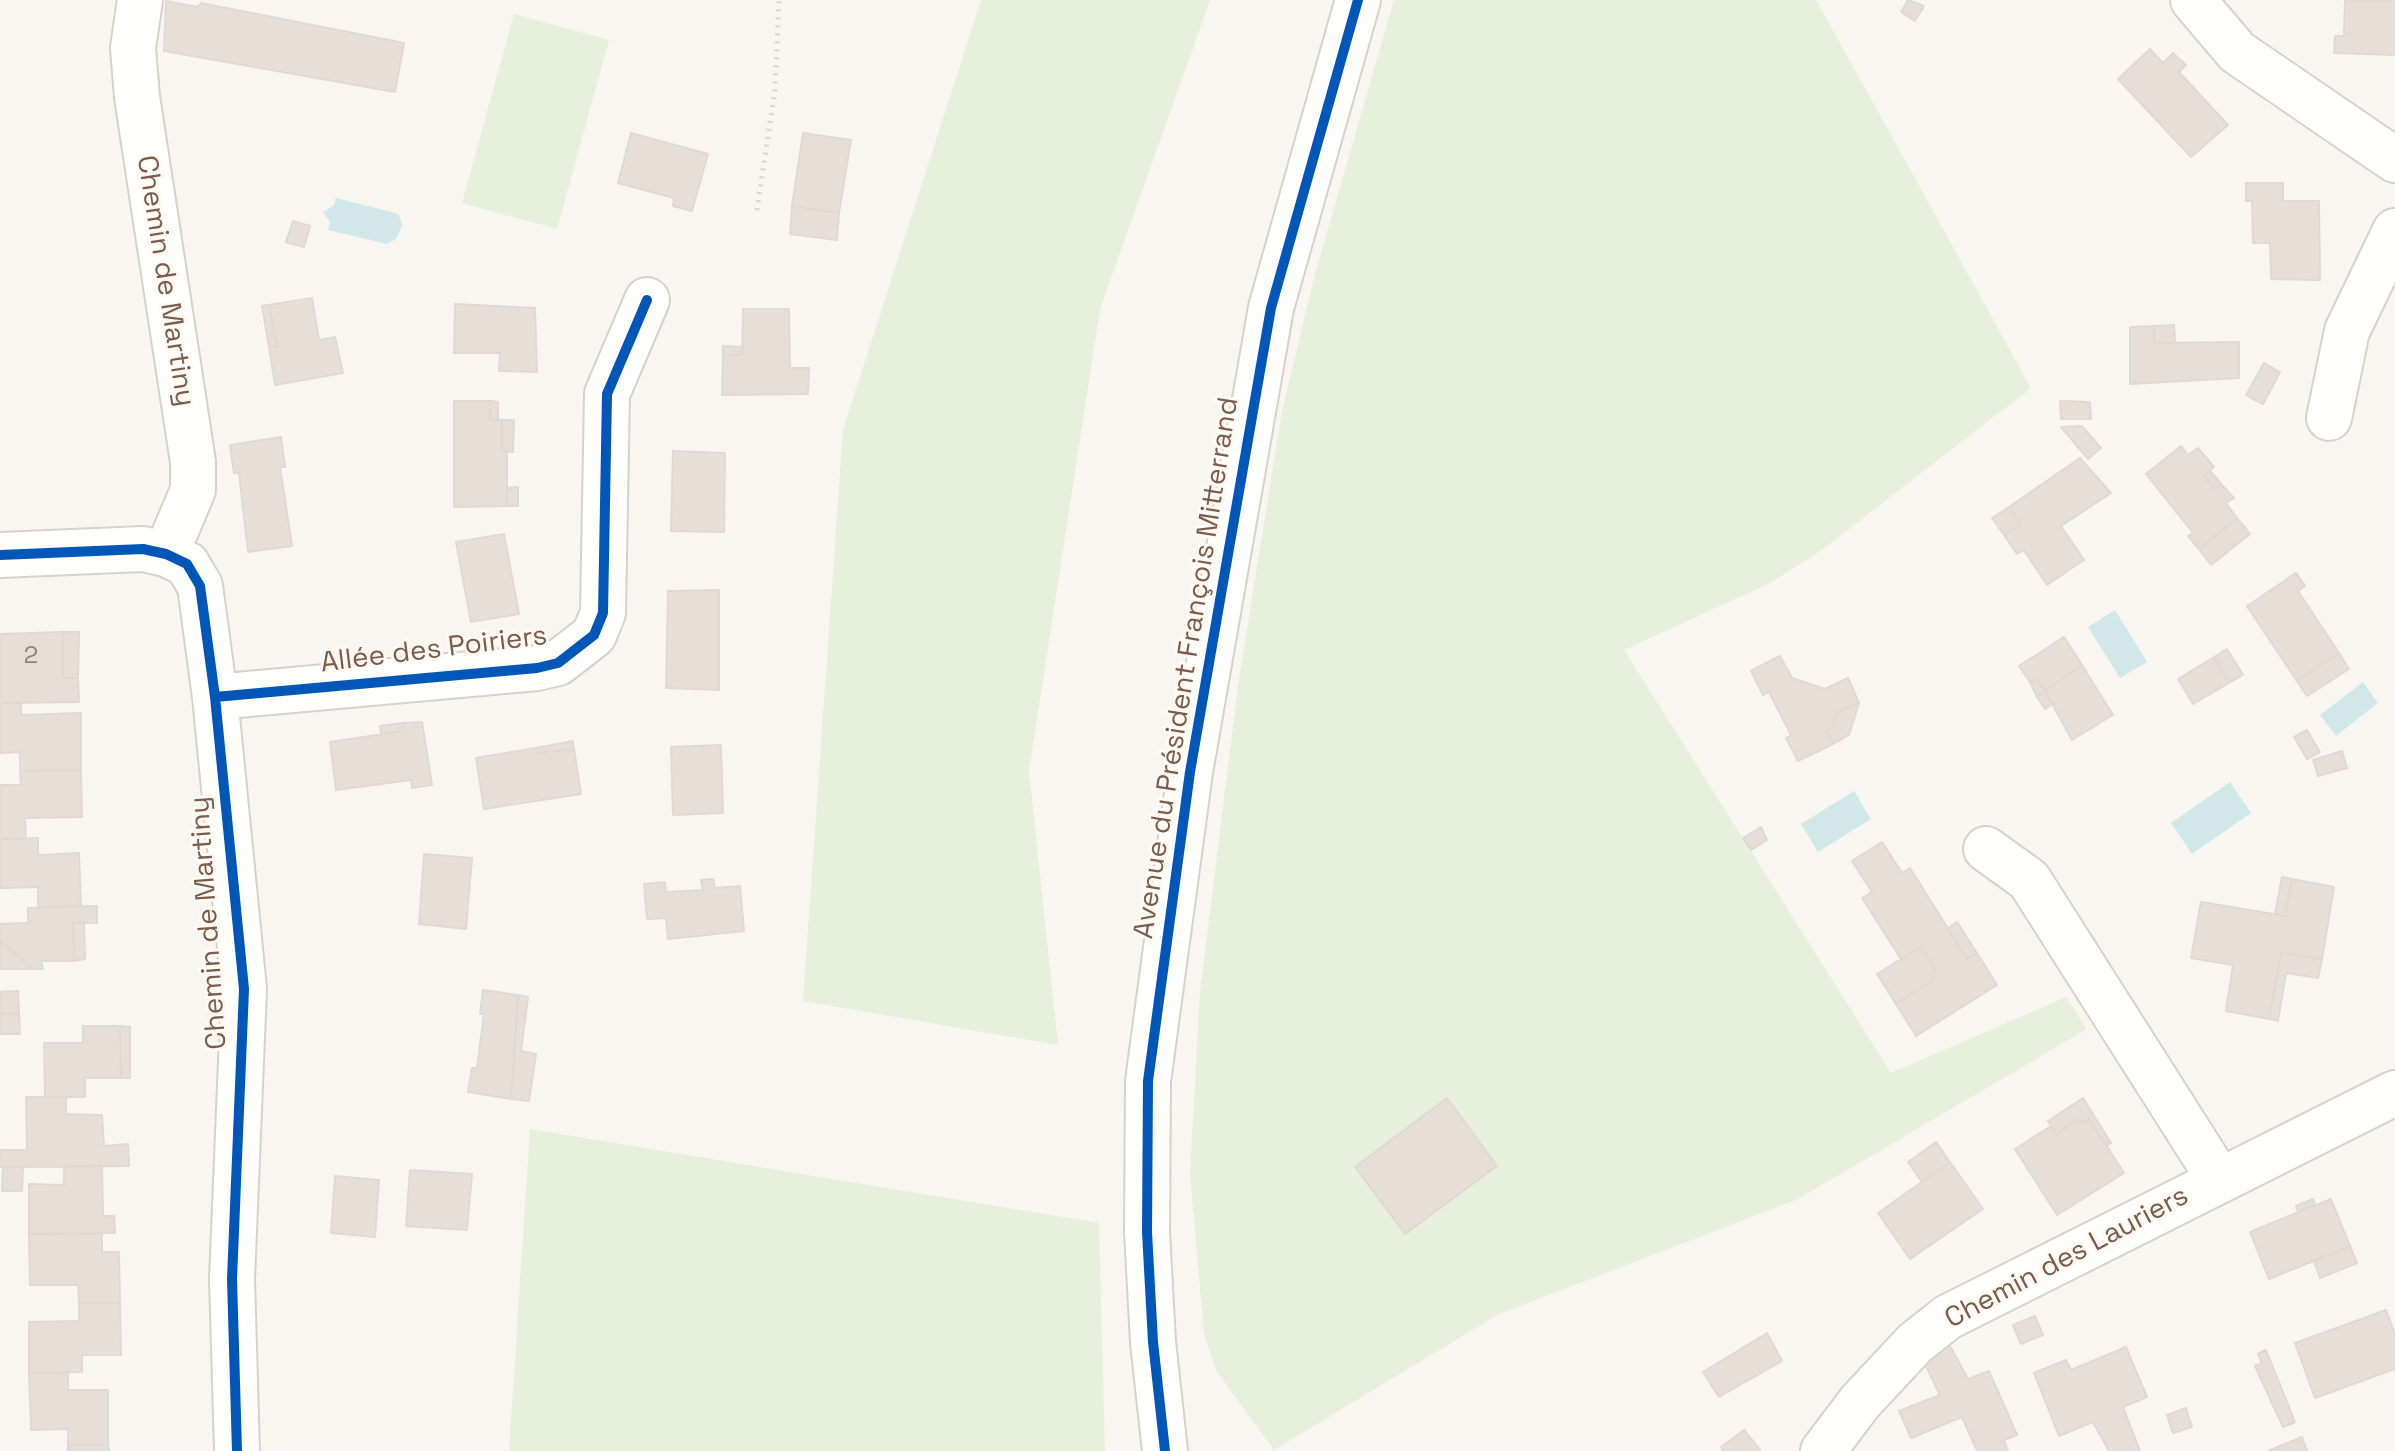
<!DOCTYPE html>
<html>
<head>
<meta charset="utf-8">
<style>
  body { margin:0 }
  canvas { display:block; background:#f9f5f0 }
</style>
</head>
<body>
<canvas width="2395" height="1451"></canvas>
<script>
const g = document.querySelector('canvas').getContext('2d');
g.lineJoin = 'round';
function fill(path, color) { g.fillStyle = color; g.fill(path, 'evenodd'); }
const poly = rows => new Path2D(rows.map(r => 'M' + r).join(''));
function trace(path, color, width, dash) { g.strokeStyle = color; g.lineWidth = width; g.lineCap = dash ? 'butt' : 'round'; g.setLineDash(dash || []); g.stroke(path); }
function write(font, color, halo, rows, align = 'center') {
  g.font = font + ' "Space Grotesk",sans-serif'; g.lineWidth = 6; g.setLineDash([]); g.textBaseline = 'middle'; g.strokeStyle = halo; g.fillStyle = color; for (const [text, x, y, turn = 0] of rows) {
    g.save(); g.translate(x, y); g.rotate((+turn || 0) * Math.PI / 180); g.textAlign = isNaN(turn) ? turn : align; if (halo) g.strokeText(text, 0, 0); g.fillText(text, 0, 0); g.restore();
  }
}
fill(poly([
  [981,0,1210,0,1100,309,1029,771,1058,1045,803,1001,843,430],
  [1394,0,1816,0,2031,388,1819,552,1768,584,1624,650,1891,1073,2066,997,2087,1029,1798,1199,1499,1314,1274,1450,1217,1372,1204,1334,1190,1173,1200,992,1239,679,1282,411,1315,274],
  [514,14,609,40,557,229,462,203],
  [530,1129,1099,1223,1105,1451,509,1451]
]), '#e7f0db');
fill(poly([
  [336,198,399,214,402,226,396,239,387,244,328,230,330,222,323,212,334,205],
  [2115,610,2147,662,2120,678,2088,627],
  [2363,682,2378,703,2336,736,2320,715],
  [2230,782,2251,813,2192,854,2171,823],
  [1854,791,1871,819,1818,852,1801,824]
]), '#d0e8ea');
const building = poly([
  [1908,0,1924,6,1915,21,1901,12,1908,0],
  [2345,0,2395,0,2395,55,2334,53,2335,36,2344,36,2345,0],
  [166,1,198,7,201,3,404,43,395,92,164,51,166,1],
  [2150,49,2163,63,2173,53,2186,65,2179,72,2228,125,2191,157,2118,79,2150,49],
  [631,133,708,154,692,211,673,206,674,198,618,183,631,133],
  [803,133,851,140,839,213,792,206,803,133],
  [2246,183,2283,183,2283,201,2319,201,2320,280,2271,279,2270,243,2253,243,2252,201,2246,201,2246,183],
  [792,206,839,213,837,240,790,234,792,206],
  [293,221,310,226,304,247,286,242,293,221],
  [312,298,319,340,335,337,343,373,275,385,269,347,277,347,269,305,312,298],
  [455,304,535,308,537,372,499,371,500,353,454,353,455,304],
  [269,305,277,347,269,347,262,306,269,305],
  [743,309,789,309,790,368,809,368,808,394,722,395,723,355,742,355,743,309],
  [2174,325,2175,343,2154,343,2154,326,2174,325],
  [2154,326,2154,343,2239,342,2239,378,2130,384,2130,327,2154,326],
  [723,346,743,347,742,355,723,355,723,346],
  [2264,363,2280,372,2263,404,2246,395,2264,363],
  [454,401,490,401,490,420,502,420,502,451,507,452,507,506,454,507,454,401],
  [490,401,498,402,498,419,490,420,490,401],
  [2060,401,2090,402,2091,419,2061,419,2060,401],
  [502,420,514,420,513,452,502,451,502,420],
  [2082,426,2101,448,2088,459,2061,427,2082,426],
  [281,437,285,467,280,467,292,546,248,552,239,473,234,473,230,445,281,437],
  [2181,446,2188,455,2198,448,2214,467,2204,476,2214,489,2221,484,2234,498,2226,503,2237,518,2199,549,2188,536,2193,533,2146,474,2181,446],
  [673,451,725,453,724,532,671,531,673,451],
  [2080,458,2111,493,2061,526,2084,560,2047,585,2024,550,2017,554,2004,535,2021,525,2009,507,2080,458],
  [2210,471,2221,484,2214,489,2204,476,2210,471],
  [518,487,518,506,507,506,507,488,518,487],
  [2009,507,2021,525,2004,535,1992,518,2009,507],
  [2237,518,2250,534,2211,565,2199,549,2237,518],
  [504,534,519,614,471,622,456,542,504,534],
  [2296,573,2305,586,2298,591,2339,653,2297,681,2247,606,2296,573],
  [719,590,719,690,666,688,668,591,719,590],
  [63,632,63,678,78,678,79,702,0,703,0,634,63,632],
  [63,632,79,632,78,678,63,678,63,632],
  [2064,637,2082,665,2045,691,2037,678,2030,682,2019,666,2064,637],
  [2227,649,2243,675,2229,683,2214,657,2227,649],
  [2339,653,2349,669,2307,696,2297,681,2339,653],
  [1780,656,1792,678,1825,689,1848,678,1859,703,1837,712,1833,727,1826,731,1833,744,1798,761,1786,738,1791,735,1769,692,1763,695,1751,671,1780,656],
  [2214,657,2229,683,2193,704,2178,679,2214,657],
  [2082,665,2113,715,2072,740,2045,691,2082,665],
  [2037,678,2045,691,2037,697,2030,682,2037,678],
  [2045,691,2053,704,2045,709,2037,697,2045,691],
  [0,703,21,703,21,715,81,713,81,770,20,771,20,752,0,753,0,703],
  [1859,703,1849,735,1833,744,1826,731,1833,727,1837,712,1859,703],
  [422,722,432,785,412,788,411,780,336,790,330,742,404,731,403,723,422,722],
  [403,723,404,731,381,734,380,726,403,723],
  [2307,730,2320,752,2307,759,2294,737,2307,730],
  [573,741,574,749,537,753,536,748,573,741],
  [721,745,723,813,673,815,671,747,721,745],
  [536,748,537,753,574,749,581,794,484,809,476,758,536,748],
  [2342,751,2347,768,2318,776,2313,760,2342,751],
  [81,770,82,817,25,818,26,839,0,839,0,785,21,785,20,771,81,770],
  [1761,827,1767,840,1751,850,1743,838,1761,827],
  [38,838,38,855,79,853,81,906,38,907,38,887,0,888,0,839,38,838],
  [1882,842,1902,873,1910,868,1967,959,1977,953,1997,985,1916,1036,1896,1004,1931,982,1935,968,1921,947,1901,959,1862,898,1872,892,1852,861,1882,842],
  [424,854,472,858,466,929,419,924,424,854],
  [2282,877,2292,879,2285,916,2275,914,2282,877],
  [713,879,715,888,740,886,744,931,668,939,666,918,647,919,644,884,665,882,666,892,703,890,701,880,713,879],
  [2292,879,2334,887,2322,959,2281,953,2269,1019,2226,1011,2233,965,2191,958,2201,902,2285,916,2292,879],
  [97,906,97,923,73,923,74,961,41,961,43,969,33,969,0,940,0,924,28,923,28,908,97,906],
  [84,922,85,959,74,961,73,923,84,922],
  [1957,922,1977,953,1967,959,1948,928,1957,922],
  [0,940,5,945,33,969,0,969,0,940],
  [1921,947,1935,968,1931,982,1896,1004,1877,974,1921,947],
  [2281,953,2322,959,2318,978,2286,973,2278,1021,2269,1019,2281,953],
  [483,990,518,995,511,1099,468,1092,472,1068,477,1068,484,1014,480,1014,483,990],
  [18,991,19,1013,0,1014,0,992,18,991],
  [518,995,528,997,521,1051,536,1054,529,1101,511,1099,518,995],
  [19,1013,20,1034,0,1034,0,1014,19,1013],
  [83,1026,120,1026,121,1078,85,1078,85,1097,45,1097,44,1043,83,1043,83,1026],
  [120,1026,130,1027,130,1078,121,1078,120,1026],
  [26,1097,66,1097,66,1114,102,1115,104,1146,128,1144,129,1166,0,1167,0,1150,27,1150,26,1097],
  [1447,1098,1497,1166,1405,1234,1355,1167,1447,1098],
  [2083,1098,2111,1143,2106,1146,2089,1118,2082,1123,2079,1119,2056,1134,2048,1121,2083,1098],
  [2089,1118,2124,1173,2057,1215,2015,1149,2051,1126,2056,1134,2079,1119,2082,1123,2089,1118],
  [1936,1142,1950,1162,1922,1182,1908,1162,1936,1142],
  [1950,1162,1983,1209,1910,1259,1878,1213,1950,1162],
  [64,1166,102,1166,103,1216,114,1216,115,1233,29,1234,29,1184,64,1185,64,1166],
  [3,1167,23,1167,22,1191,2,1191,3,1167],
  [410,1170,472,1174,467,1230,406,1226,410,1170],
  [335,1176,379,1180,375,1237,331,1233,335,1176],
  [2313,1199,2315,1205,2298,1212,2296,1206,2313,1199],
  [2331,1199,2350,1246,2269,1279,2250,1232,2331,1199],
  [29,1234,102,1234,102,1252,119,1252,120,1303,79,1303,78,1285,30,1285,29,1234],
  [2350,1246,2357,1263,2320,1278,2314,1261,2350,1246],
  [79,1303,120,1303,121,1355,82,1355,82,1372,29,1373,29,1322,79,1321,79,1303],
  [2386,1310,2395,1334,2395,1369,2315,1398,2295,1343,2386,1310],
  [2035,1316,2043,1335,2021,1344,2013,1325,2035,1316],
  [1767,1333,1782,1361,1719,1397,1703,1372,1767,1333],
  [1946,1339,1968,1379,1989,1371,2017,1435,2004,1440,2008,1451,1977,1451,1962,1417,1911,1438,1899,1411,1940,1395,1922,1358,1946,1339],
  [2126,1347,2147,1397,2123,1407,2140,1451,2109,1451,2093,1422,2059,1436,2034,1373,2066,1360,2071,1370,2126,1347],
  [2266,1350,2295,1422,2283,1427,2255,1366,2262,1363,2258,1354,2266,1350],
  [68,1372,68,1390,108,1390,108,1445,68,1445,68,1429,31,1430,29,1373,68,1372],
  [2186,1408,2192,1427,2173,1433,2167,1415,2186,1408],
  [1744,1430,1761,1451,1724,1451,1721,1447,1744,1430],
  [2302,1437,2307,1451,2268,1451,2302,1437],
  [68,1445,108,1445,109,1451,68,1451,68,1445]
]);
fill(building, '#e6ded7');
trace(building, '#e2d8d2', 2);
const minor = poly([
  [140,0,133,48,137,97,193,462,193,490,166,554],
  [2193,0,2237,52,2395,160],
  [2329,418,2347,331,2395,231],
  [0,555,143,549,166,554,187,564,200,586,215,697,244,989,232,1279,237,1451],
  [215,697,537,668,558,663,594,635,603,613,607,394,647,300],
  [1986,849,2029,880,2219,1179],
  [1823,1451,1860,1402,1915,1343,1948,1317,2395,1093]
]);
const tertiary = poly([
  [1165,1451,1153,1342,1147,1232,1148,1081,1190,772,1271,308,1358,0]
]);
trace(minor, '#d7d1cb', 48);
trace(tertiary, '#d7d1cb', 48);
trace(poly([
  [757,210,775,90,779,0]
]), '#dcd5d0', 5, [2, 6]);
trace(minor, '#fefefd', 44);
trace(tertiary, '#fefefd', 44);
trace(poly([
  [0,555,143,549,166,554,187,564,200,586,215,697,244,989,232,1279,237,1451],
  [215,697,537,668,558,663,594,635,603,613,607,394,647,300],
  [1165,1451,1153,1342,1147,1232,1148,1081,1190,772,1271,308,1358,0]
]), '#0057b8', 10);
write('24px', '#977e72', null, [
  ["2",31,656]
]);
write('28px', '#7a5c4d', '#fffaf3', [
  ["Chemin de Martiny",165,281,81],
  ["Allée des Poiriers",434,650,-7],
  ["Avenue du Président François Mitterrand",1187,668,-81],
  ["Chemin de Martiny",209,923,-94],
  ["Chemin des Lauriers",2067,1258,-28]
]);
</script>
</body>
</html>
